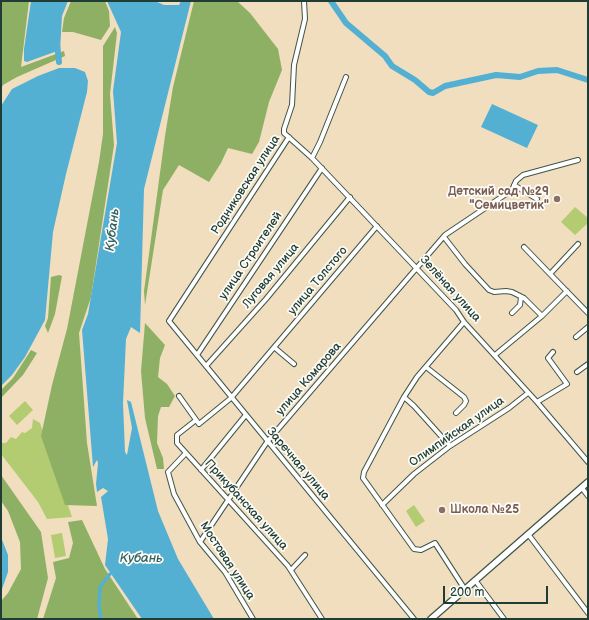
<!DOCTYPE html>
<html>
<head>
<meta charset="utf-8">
<style>
  body { margin:0 }
  #map { position:relative; width:589px; height:620px; overflow:hidden; background:#f0debe; font-family:"Balsamiq Sans",sans-serif }
  canvas { display:block }
  .frame { position:absolute; inset:0; border:2px solid #1f3d34; pointer-events:none }
  .scale { position:absolute; left:443px; top:586px; width:105px; height:18px; box-sizing:border-box; border:2px solid #1f3d34; border-top:0; padding-left:5px; font-size:12px; line-height:14px; white-space:nowrap; color:#1f3d34; -webkit-text-stroke:3px #fdfcf7; paint-order:stroke }
</style>
</head>
<body>
<div id="map">
<canvas width="589" height="620"></canvas>
<div class="frame"></div>
<div class="scale">200 m</div>
</div>
<script>
const g = document.querySelector('canvas').getContext('2d');
g.lineJoin = 'round';
function fill(path, color) { g.fillStyle = color; g.fill(path, 'evenodd'); }
const poly = rows => new Path2D(rows.map(r => 'M' + r).join(''));
function trace(path, color, width, dash) { g.strokeStyle = color; g.lineWidth = width; g.lineCap = dash ? 'butt' : 'round'; g.setLineDash(dash || []); g.stroke(path); }
function write(font, color, halo, rows, align = 'center') {
  g.font = font + ' "Balsamiq Sans",sans-serif'; g.lineWidth = 3.5; g.setLineDash([]); g.textBaseline = 'middle'; g.strokeStyle = halo; g.fillStyle = color; for (const [text, x, y, turn = 0] of rows) {
    g.save(); g.translate(x, y); g.rotate((+turn || 0) * Math.PI / 180); g.textAlign = isNaN(turn) ? turn : align; if (halo) g.strokeText(text, 0, 0); g.fillText(text, 0, 0); g.restore();
  }
}
fill(poly([
  [575,207,588,218,588,223,575,235,561,222],
  [25,401,33,410,17,425,9,416],
  [33,419,40,423,72,517,47,519,38,502,1,454,1,443,6,443,11,437,16,439,22,432,25,433,32,428],
  [414,505,425,521,416,527,406,511],
  [62,533,66,556,55,558,51,535]
]), '#b3cc72');
fill(poly([
  [1,1,29,1,21,67,64,51,65,56,17,77,3,85,1,89],
  [71,1,105,1,109,11,110,26,101,40,73,32,62,32,64,18],
  [194,1,237,1,250,13,278,49,282,70,269,102,259,142,252,154,228,148,221,163,209,182,179,165,163,190,145,305,144,291,165,136,173,87],
  [115,27,117,33,110,94,114,145,91,297,79,333,87,443,97,506,65,505,41,436,52,385,67,329,99,162,103,134,103,46],
  [59,275,62,276,55,314,48,333,45,326,48,318,51,277],
  [145,323,165,345,160,358,158,377,167,384,175,396,169,407,161,407,158,416,157,443,163,458,164,469,157,469,145,418,141,371],
  [31,350,37,353,23,375,1,398,1,390,13,378],
  [1,475,41,532,48,578,37,619,1,619,1,601,8,593,21,569,20,542,8,511,1,501],
  [82,520,105,569,138,619,43,619,56,578,53,562,69,558,73,543,68,522]
]), '#8eb064');
fill(poly([
  [31,1,68,1,62,16,60,50,27,62,24,61,24,49],
  [107,1,155,1,164,5,179,5,181,1,191,1,144,189,140,333,131,327,126,339,123,403,125,452,127,455,132,428,127,400,131,402,158,511,178,559,214,619,142,619,105,565,108,539,101,497,108,491,103,488,97,492,96,484,98,463,97,460,93,467,82,330,88,314,117,143,113,91,121,32],
  [59,68,75,68,85,72,88,81,87,92,66,174,53,232,45,320,25,357,12,375,1,386,1,106,12,89,38,76],
  [492,104,538,125,527,148,481,127],
  [1,537,8,555,8,572,1,592]
]), '#54b0d2');
trace(poly([
  [101,619,99,607,100,587,110,574]
]), '#54b0d2', 3.5);
trace(poly([
  [331,1,346,23,385,56,392,66,415,80,429,92,433,93,445,86,496,75,520,77,538,71,557,70,588,80],
  [57,43,59,62]
]), '#54b0d2', 6);
const street = poly([
  [304,1,305,19,294,65,292,105,284,129,284,133,312,158,456,310,464,322,537,402,588,462],
  [289,137,169,321,414,619],
  [312,158,320,142,346,77],
  [514,185,537,199],
  [444,237,465,264,489,290,494,292,506,291,512,292,524,298,542,316],
  [578,244,550,274,588,313],
  [524,247,550,274],
  [512,313,520,305,521,297],
  [464,322,417,377,404,397,364,472,363,478,414,549,421,550,435,543,464,588],
  [576,337,588,327],
  [275,348,294,364],
  [197,355,322,168],
  [495,355,542,316,567,291],
  [206,366,266,299,350,197],
  [426,367,464,397,466,401,464,405,456,413],
  [577,372,588,364],
  [179,396,199,424,231,398,377,226],
  [404,397,414,406,450,446],
  [537,402,567,384,548,358,553,352],
  [196,420,177,435,177,443,288,566,322,619],
  [186,453,168,472,174,494,200,542,225,572,253,619],
  [201,470,245,416],
  [582,488,588,496],
  [382,505,414,474,450,446,509,408,528,393],
  [528,534,588,613],
  [200,542,267,442,445,235,512,190,516,181,523,175,578,160],
  [291,570,305,555],
  [475,580,504,619]
]);
const secondary = poly([
  [431,619,588,482]
]);
trace(street, '#3e5549', 6);
trace(secondary, '#3e5549', 8);
trace(street, '#fff', 4);
trace(secondary, '#fff', 5.5);
for (const [x, y, r, color] of [
  [557,199,4,"#8d6e63"],
  [442,510,4,"#8d6e63"]
]) { const dot = new Path2D(); dot.arc(x, y, r, 0, 2 * Math.PI); g.fillStyle = color; g.fill(dot); trace(dot, '#fdfcf7', 1.5); }
write('12px', '#1f3d34', '#fdfcf7', [
  ["Родниковская улица",246,185,-57],
  ["улица Строителей",251,256,-56],
  ["Луговая улица",271,276,-50],
  ["улица Толстого",318,281,-50],
  ["Зелёная улица",450,289,48],
  ["улица Комарова",309,379,-49],
  ["Олимпийская улица",457,432,-35],
  ["Заречная улица",298,464,50],
  ["Прикубанская улица",246,505,48],
  ["Мостовая улица",227,561,57]
]);
write('bold 12px', '#785e54', '#fdfcf7', [
  ["Детский сад №29",549,192],
  ["\"Семицветик\"",549,206],
  ["Школа №25",450,510,"left"]
], 'right');
write('italic 13px', '#2f6063', '#fdfcf7', [
  ["Кубань",113,230,-83],
  ["Кубань",141,559]
]);
</script>
</body>
</html>
